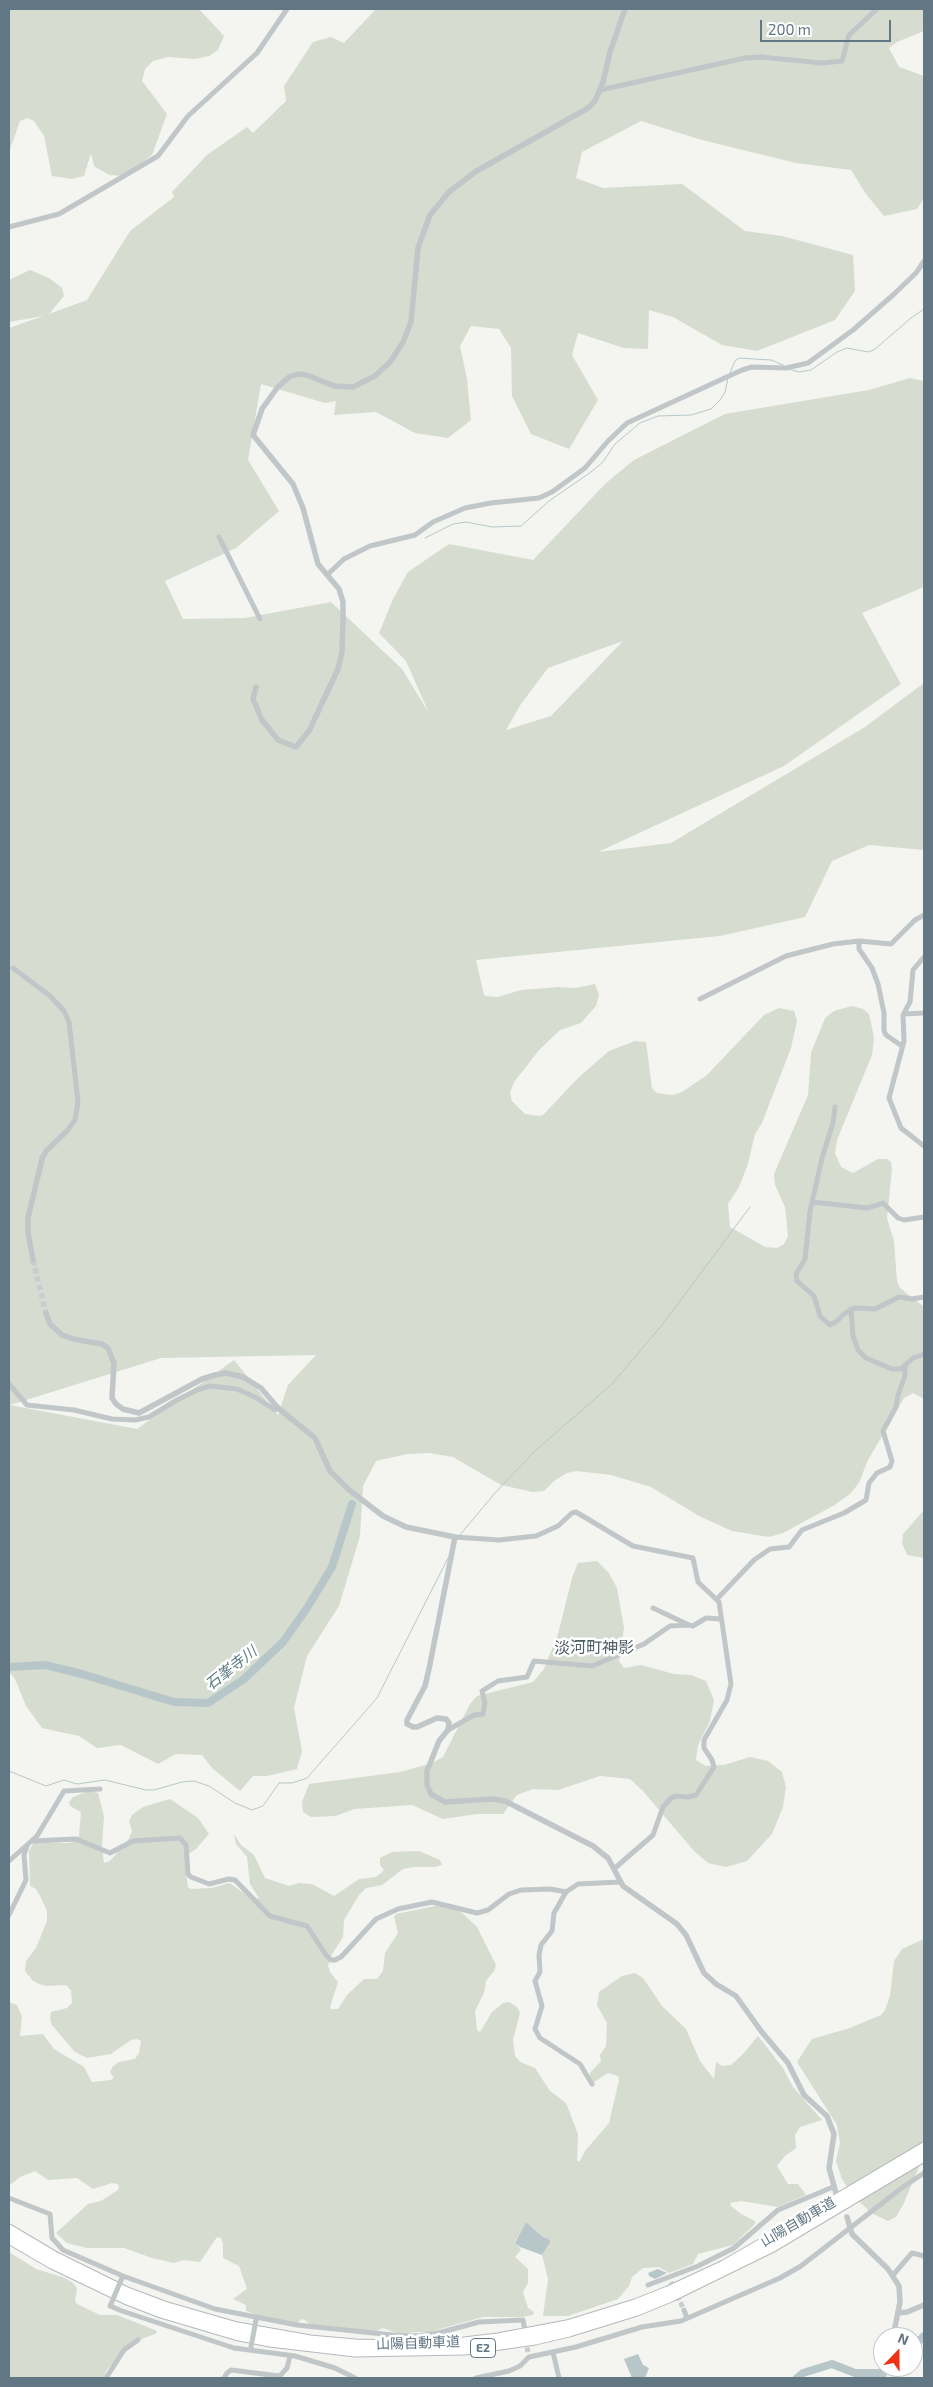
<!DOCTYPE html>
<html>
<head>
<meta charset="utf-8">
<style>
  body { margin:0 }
  #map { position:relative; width:933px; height:2387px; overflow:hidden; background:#f4f4f0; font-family:"Exo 2",sans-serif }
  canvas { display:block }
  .frame { position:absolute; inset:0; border:10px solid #617783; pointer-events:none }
  .north { position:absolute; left:873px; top:2327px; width:50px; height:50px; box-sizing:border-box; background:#fff; border:1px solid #c0c9cd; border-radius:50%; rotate:22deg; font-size:14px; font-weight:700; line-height:20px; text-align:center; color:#617783 }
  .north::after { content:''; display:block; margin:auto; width:18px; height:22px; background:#ef3215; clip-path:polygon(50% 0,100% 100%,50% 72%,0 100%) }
  .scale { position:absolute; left:760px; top:20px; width:131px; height:22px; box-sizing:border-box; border:2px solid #617783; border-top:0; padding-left:6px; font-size:15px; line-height:18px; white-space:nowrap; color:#617783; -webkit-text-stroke:4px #fff; paint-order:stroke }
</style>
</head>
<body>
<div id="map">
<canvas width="933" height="2387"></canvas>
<div class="frame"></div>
<div class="north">N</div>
<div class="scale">200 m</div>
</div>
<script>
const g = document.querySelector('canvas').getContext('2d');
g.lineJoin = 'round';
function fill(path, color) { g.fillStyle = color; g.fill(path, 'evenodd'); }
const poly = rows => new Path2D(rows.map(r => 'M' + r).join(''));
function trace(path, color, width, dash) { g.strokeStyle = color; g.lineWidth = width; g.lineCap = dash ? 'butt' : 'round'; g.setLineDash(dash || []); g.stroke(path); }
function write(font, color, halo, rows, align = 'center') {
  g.font = font + ' "Exo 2","Noto Sans JP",sans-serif'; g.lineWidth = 5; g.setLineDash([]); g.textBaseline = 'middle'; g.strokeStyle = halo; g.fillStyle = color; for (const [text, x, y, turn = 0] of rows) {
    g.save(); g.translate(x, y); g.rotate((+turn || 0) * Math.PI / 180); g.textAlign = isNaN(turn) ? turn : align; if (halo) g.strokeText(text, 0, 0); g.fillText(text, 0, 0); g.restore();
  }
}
fill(poly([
  [9,9,199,9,224,36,218,50,209,56,195,59,168,57,153,61,145,69,142,81,167,114,152,155,125,176,109,175,94,166,91,153,84,176,72,179,52,176,44,136,34,121,27,118,20,121,9,152],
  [376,9,924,9,924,31,897,42,889,48,899,67,924,76,924,198,917,209,884,216,866,194,851,170,796,163,702,140,641,121,582,152,576,178,603,188,682,184,745,231,782,236,853,255,855,291,835,320,757,351,722,345,673,317,649,310,648,349,624,348,578,333,572,355,598,400,569,449,531,434,512,396,511,348,499,329,471,326,460,346,467,379,471,420,448,438,415,433,376,412,334,415,336,401,325,403,261,384,248,460,279,511,236,548,165,581,183,619,245,618,331,602,402,669,429,713,406,661,379,633,393,599,408,572,449,544,533,560,606,483,634,460,725,414,869,390,910,378,924,381,924,587,862,613,901,684,784,766,598,852,671,843,865,727,924,683,924,850,869,845,832,861,805,917,720,936,476,960,484,995,486,996,498,997,521,990,558,987,576,988,595,984,599,995,596,1006,581,1023,560,1030,540,1049,514,1082,510,1093,512,1101,525,1114,539,1116,543,1115,579,1077,609,1051,635,1041,646,1042,652,1088,657,1093,673,1095,682,1092,707,1075,764,1015,779,1008,794,1011,797,1021,791,1048,762,1123,755,1134,748,1164,739,1187,728,1204,730,1227,765,1247,777,1248,784,1244,788,1236,785,1207,775,1185,774,1174,808,1095,811,1053,825,1018,834,1011,852,1006,863,1009,869,1014,874,1037,872,1055,837,1140,835,1153,841,1167,853,1173,878,1159,887,1159,891,1162,892,1169,887,1218,894,1241,897,1281,900,1288,924,1307,924,1399,913,1393,904,1398,867,1462,859,1483,850,1494,833,1506,783,1533,769,1537,732,1531,699,1516,651,1487,611,1475,576,1471,567,1473,554,1481,544,1491,533,1492,501,1485,453,1457,429,1453,407,1454,376,1461,363,1486,360,1536,339,1606,307,1656,294,1708,302,1751,297,1769,267,1776,253,1776,240,1791,212,1768,202,1755,176,1754,158,1764,121,1745,97,1748,79,1736,42,1728,26,1706,15,1679,9,1672,9,328,43,316,9,322,9,280,30,270,49,278,62,288,64,296,49,314,87,300,130,231,174,197,172,192,207,155,247,127,253,133,286,101,284,86,313,42,331,37,344,43],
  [623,641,551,716,506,730,521,704,548,668],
  [316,1355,288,1385,278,1415,234,1360,137,1429,10,1405,161,1358],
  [924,1510,924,1558,907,1555,902,1543,903,1534],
  [597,1561,609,1573,617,1588,624,1628,619,1661,624,1668,641,1665,674,1674,691,1675,706,1681,714,1700,710,1721,698,1745,696,1760,706,1766,724,1765,750,1757,768,1761,782,1772,786,1787,783,1807,772,1834,747,1861,726,1867,708,1863,694,1851,643,1791,630,1779,600,1776,558,1790,533,1789,517,1795,503,1814,477,1814,443,1819,412,1805,355,1809,335,1816,311,1817,303,1812,302,1802,309,1784,400,1772,432,1763,443,1757,470,1704,477,1696,533,1682,544,1669,558,1634,572,1578,578,1563],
  [89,1791,98,1793,104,1816,102,1846,104,1863,110,1861,128,1840,132,1831,129,1821,132,1815,143,1807,170,1799,198,1818,209,1834,196,1849,187,1855,185,1865,188,1887,191,1889,211,1888,230,1883,253,1900,259,1898,250,1884,247,1857,236,1844,234,1834,241,1845,254,1855,265,1878,289,1886,299,1883,312,1884,334,1896,359,1879,376,1877,381,1873,384,1870,380,1865,380,1858,392,1852,419,1851,440,1860,442,1865,435,1867,413,1867,403,1869,382,1885,366,1888,359,1895,344,1920,343,1937,331,1956,328,1966,330,1972,338,1982,330,2007,331,2009,338,2009,347,1995,364,1979,377,1979,383,1971,385,1953,398,1933,394,1917,396,1914,435,1906,445,1906,460,1911,477,1927,496,1965,494,1971,486,1981,484,1993,475,2011,477,2030,480,2032,492,2012,503,2003,509,2002,517,2007,520,2013,513,2040,515,2056,520,2062,535,2068,550,2091,566,2103,578,2134,577,2161,580,2161,585,2151,609,2123,619,2080,618,2076,608,2073,594,2082,590,2076,590,2073,601,2061,600,2055,606,2046,607,2023,597,2005,599,1992,622,1976,635,1973,643,1978,662,2006,686,2029,700,2061,714,2079,716,2062,722,2066,731,2065,743,2054,758,2036,783,2068,793,2087,822,2120,800,2127,795,2135,796,2148,785,2156,777,2166,788,2184,798,2184,806,2195,778,2207,741,2201,730,2203,731,2206,741,2214,755,2221,755,2224,733,2245,698,2254,693,2264,669,2273,659,2267,643,2268,632,2277,629,2286,618,2299,568,2316,543,2316,548,2279,542,2255,549,2239,543,2237,526,2222,515,2242,521,2250,515,2257,528,2269,528,2283,523,2292,528,2308,534,2312,533,2315,522,2317,483,2317,429,2332,396,2333,383,2328,377,2331,311,2326,305,2320,301,2319,298,2323,266,2318,246,2311,246,2305,233,2299,247,2289,239,2266,223,2258,223,2244,221,2238,217,2237,200,2262,184,2260,174,2263,152,2258,124,2248,87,2248,67,2243,56,2233,88,2204,101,2201,118,2190,119,2187,118,2184,112,2183,93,2189,77,2178,48,2180,35,2171,20,2177,9,2186,9,2002,17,2005,22,2017,20,2036,43,2034,54,2049,84,2067,92,2082,111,2080,114,2078,110,2072,113,2066,119,2062,135,2059,139,2053,141,2041,137,2039,131,2040,111,2054,87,2058,75,2052,52,2025,50,2019,51,2012,67,2008,72,2003,71,1990,66,1985,46,1986,39,1984,33,1981,25,1971,26,1961,36,1948,47,1921,47,1911,41,1898,36,1889,30,1886,29,1851,34,1842,67,1843,73,1842,79,1836,81,1812,70,1806,69,1802,73,1797],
  [924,1939,924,2155,904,2203,896,2217,888,2221,871,2213,850,2192,842,2179,836,2161,840,2143,837,2125,797,2062,812,2039,850,2028,881,2015,885,2010,890,1996,894,1961,902,1949],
  [9,2252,36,2269,65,2278,73,2283,77,2288,75,2301,77,2304,100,2315,117,2315,155,2330,157,2333,132,2343,106,2371,104,2378,9,2378]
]), '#d6dcd0');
fill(poly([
  [526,2222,543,2237,549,2239,550,2242,542,2255,520,2247,515,2243],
  [658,2269,667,2273,655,2279,649,2276,648,2273],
  [638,2354,643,2365,649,2368,645,2378,632,2378,624,2359]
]), '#b7c7c9');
trace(poly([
  [788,369,799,372,811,370,837,352,847,348,868,352,874,350,911,318,924,309],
  [729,375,735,361,739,358,771,360,783,365],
  [425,538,453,524,466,522,492,527,521,526,549,501,591,472,603,462,615,444,640,423,658,416,691,415,711,409,720,400,725,392,728,378],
  [460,1535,495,1493,536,1450,612,1384,662,1325,750,1207],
  [9,1771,46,1786,64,1780,77,1784,105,1780,146,1790,154,1790,182,1782,194,1781,209,1786,235,1803,245,1807,252,1810,263,1806,279,1783,292,1783,307,1778,377,1698,448,1558]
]), '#b7c7c9', 1);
trace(poly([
  [9,1667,45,1665,82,1674,174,1702,208,1703,244,1679,283,1642,307,1608,332,1567,352,1504],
  [913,2347,924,2336],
  [797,2378,803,2373,832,2364,855,2373,879,2373,894,2367]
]), '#b7c7c9', 8);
trace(poly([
  [671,2282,684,2310],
  [524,2325,528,2353]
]), '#c8cecf', 5, [5, 2.5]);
trace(poly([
  [33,1260,46,1313]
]), '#c8cecf', 5.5, [5.5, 3]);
const motorway = poly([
  [9,2229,56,2257,127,2292,164,2306,237,2327,310,2340,355,2344,392,2345,464,2342,498,2338,567,2325,635,2304,668,2291,724,2265,769,2239,924,2147],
  [9,2239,52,2264,125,2299,161,2313,235,2335,270,2342,355,2352,465,2350,535,2340,569,2332,637,2311,671,2297,773,2247,924,2157]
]);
trace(motorway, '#b5b9bc', 11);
trace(poly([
  [600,90,745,58,761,57,822,63,842,61,849,35,877,9],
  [9,227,59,214,158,156,188,116,257,53,287,9],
  [219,537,260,619],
  [327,575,344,559,370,546,415,535,433,522,465,508,491,503,539,498,552,492,585,468,608,441,627,423,742,370,752,367,786,368,808,363,853,330,893,295,916,273,924,261],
  [859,941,859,949,872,968,878,984,884,1013,884,1031,886,1035,902,1046],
  [924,957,913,970,910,1002,903,1015,904,1041,889,1098,901,1128,924,1146],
  [13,968,50,996,64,1011,69,1022,78,1102,75,1120,66,1132],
  [700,999,786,956,833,944,859,941,891,944,915,920,924,915],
  [904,1014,924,1013],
  [835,1107,833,1123,822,1158,810,1211,805,1259,796,1274,797,1281,814,1296,820,1316,830,1325,836,1322,844,1314,855,1308,875,1309,899,1297,912,1299,924,1297],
  [812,1202,868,1208,883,1203,898,1218,904,1220,924,1217],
  [851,1309,853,1336,858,1350,866,1358,892,1369,901,1369,913,1358,924,1354],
  [9,1384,27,1405,74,1410,112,1419,135,1420,149,1417,177,1400,197,1390,210,1386,237,1389,255,1397,275,1410,278,1408],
  [455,1537,499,1540,536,1536,558,1526,572,1513,576,1512,633,1546,693,1558,698,1582,719,1602,731,1684,727,1700,704,1740,704,1748,712,1760,714,1767,696,1795,688,1797,675,1796,670,1799,663,1807,653,1835,615,1868],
  [717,1599,754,1560,770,1549,789,1547,802,1530,844,1513,866,1500,869,1483,877,1473,890,1467,892,1461,883,1431,896,1407,898,1395,905,1376,905,1367],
  [653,1608,689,1625,693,1626,706,1618,720,1619],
  [448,1730,474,1715,483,1714,485,1703,482,1691,498,1681,527,1677,534,1661,592,1666,644,1644,670,1626,689,1625],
  [32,1841,76,1839,110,1853,133,1841,180,1838,186,1845,188,1874,191,1877,209,1884,229,1879,235,1880,270,1916,307,1926,326,1955,331,1960,335,1960,341,1957,376,1919,398,1909,432,1902,477,1913,488,1910,509,1894,521,1890,550,1889,566,1892],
  [9,1861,37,1836,64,1791,100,1789],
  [9,1915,26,1880,24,1855,27,1846],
  [592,2084,580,2064,540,2038,535,2029,542,2006,535,1981,540,1972,539,1955,541,1945,552,1931,554,1913,566,1892,578,1884,620,1882],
  [9,2198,50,2214,52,2238,63,2250,123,2276,215,2309,297,2325,393,2335,419,2336,442,2332,479,2322,523,2320,524,2325],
  [893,2275,912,2253,924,2256],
  [648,2285,698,2266,734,2248,778,2210,833,2187],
  [111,2304,110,2306,122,2311,234,2348,295,2356,335,2368,355,2378],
  [684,2310,687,2318],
  [553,2352,559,2378],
  [106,2378,124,2350,138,2340],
  [224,2378,227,2373,231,2370,279,2376],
  [278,2378,287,2368,290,2356],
  [476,2378,509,2371,520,2366,529,2357,576,2347,642,2327,681,2321,780,2278,801,2266,903,2187,924,2173]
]), '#c1c6c8', 5);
trace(poly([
  [256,687,253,699,262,720,278,740,296,747,309,731,338,669,342,652,343,619,343,602,339,589,318,564,303,508,293,484,253,435,262,409,277,388,289,377,298,374,307,375,334,386,353,387,375,376,391,361,403,342,411,322,418,248,430,215,449,192,475,172,588,108,595,101,603,82,610,52,625,9],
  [33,1260,28,1232,28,1218,42,1159,46,1151,66,1132],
  [46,1313,50,1324,62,1335,73,1339,102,1344,108,1348,114,1363,112,1398,116,1404,123,1409,139,1413,202,1379,215,1375,226,1373,243,1377,261,1388,278,1408,315,1438,330,1471,348,1489,383,1516,406,1527,455,1537,429,1669,425,1686,407,1720,407,1724,413,1727,417,1727,437,1718,446,1719,449,1723,448,1730,439,1741,427,1771,427,1785,431,1794,445,1802,492,1799,505,1801,593,1846,608,1858,623,1886,677,1924,686,1935,704,1973,716,1984,736,1996,761,2031,788,2063,804,2095,827,2116,834,2134,829,2168,836,2193],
  [847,2217,852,2234,888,2269,899,2286,900,2302,893,2337],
  [898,2313,907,2312,924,2305],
  [883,2378,886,2367]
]), '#c1c6c8', 5.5);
trace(motorway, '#fff', 9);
trace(poly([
  [111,2304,122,2278],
  [251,2347,256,2320]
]), '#c1c6c8', 5);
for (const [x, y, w] of [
  [483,2348,25]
]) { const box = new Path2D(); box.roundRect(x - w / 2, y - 9.5, w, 19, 4); g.fillStyle = '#fff'; g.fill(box); trace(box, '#617783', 1); }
write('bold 12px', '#617783', null, [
  ["E2",483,2348]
]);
write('14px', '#617783', '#fff', [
  ["山陽自動車道",798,2222,-30],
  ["山陽自動車道",418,2343,-2]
]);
write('italic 15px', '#5c7b81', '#fff', [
  ["石峯寺川",231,1668,-38]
]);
write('16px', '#4f5f68', '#fff', [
  ["淡河町神影",594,1648]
]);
</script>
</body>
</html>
